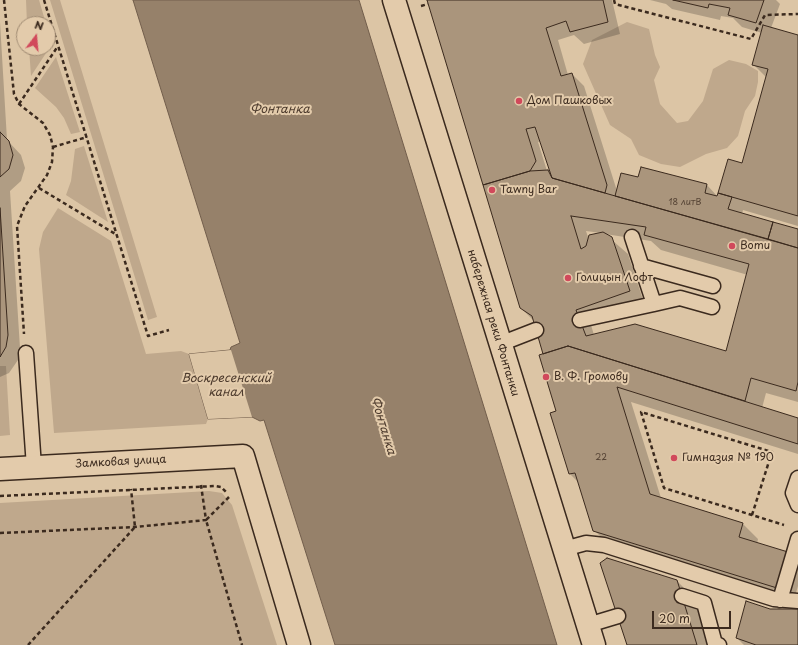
<!DOCTYPE html>
<html>
<head>
<meta charset="utf-8">
<style>
  body { margin:0 }
  #map { position:relative; width:798px; height:645px; overflow:hidden; background:#dcc5a5; font-family:"Playpen Sans",sans-serif }
  canvas { display:block }
  .north { position:absolute; left:16px; top:16px; width:40px; height:40px; box-sizing:border-box; background:#e3cbab; border:1px solid #a08b73; border-radius:50%; rotate:16deg; font-size:11px; font-weight:700; line-height:16px; text-align:center; color:#3b2a1e }
  .north::after { content:''; display:block; margin:auto; width:14px; height:18px; background:#d1495b; clip-path:polygon(50% 0,100% 100%,50% 72%,0 100%) }
  .scale { position:absolute; left:652px; top:611px; width:79px; height:18px; box-sizing:border-box; border:2px solid #3b2a1e; border-top:0; padding-left:5px; font-size:12px; line-height:14px; white-space:nowrap; color:#3b2a1e; -webkit-text-stroke:3px #e3cbab; paint-order:stroke }
</style>
</head>
<body>
<div id="map">
<canvas width="798" height="645"></canvas>
<div class="north">N</div>
<div class="scale">20 m</div>
</div>
<script>
const g = document.querySelector('canvas').getContext('2d');
g.lineJoin = 'round';
function fill(path, color) { g.fillStyle = color; g.fill(path, 'evenodd'); }
const poly = rows => new Path2D(rows.map(r => 'M' + r).join(''));
function trace(path, color, width, dash) { g.strokeStyle = color; g.lineWidth = width; g.lineCap = dash ? 'butt' : 'round'; g.setLineDash(dash || []); g.stroke(path); }
function write(font, color, halo, rows, align = 'center') {
  g.font = font + ' "Playpen Sans",sans-serif'; g.lineWidth = 4; g.setLineDash([]); g.textBaseline = 'middle'; g.strokeStyle = halo; g.fillStyle = color; for (const [text, x, y, turn = 0] of rows) {
    g.save(); g.translate(x, y); g.rotate((+turn || 0) * Math.PI / 180); g.textAlign = isNaN(turn) ? turn : align; if (halo) g.strokeText(text, 0, 0); g.fillText(text, 0, 0); g.restore();
  }
}
fill(poly([
  [26,0,39,0,46,24,27,24],
  [50,0,60,0,157,317,148,320],
  [627,22,649,29,655,55,660,67,654,80,660,104,677,123,688,121,703,101,713,69,729,60,746,64,758,71,758,82,755,96,745,111,738,136,727,148,706,154,680,167,661,164,639,155,631,139,610,125,583,64,592,40],
  [48,31,52,44,31,76,29,48,48,48],
  [56,57,80,132,71,134,64,118,56,107,35,88],
  [84,146,108,222,66,195,71,181,75,149],
  [58,208,111,241,146,354,181,351,189,354,208,419,206,424,54,433,39,249,43,232],
  [0,366,6,366,10,435,0,436],
  [209,491,222,493,232,505,277,645,0,645,0,503]
]), '#bfa88c');
const water = poly([
  [133,0,359,0,557,645,335,645,264,420,260,421,252,417,208,419,189,354,230,350,231,347,240,343,133,0]
]);
fill(water, '#96816a');
trace(water, '#725e4c', 1);
fill(poly([
  [231,350,252,417,208,419,189,354]
]), '#dcc5a5');
fill(poly([
  [428,0,612,0,620,34,584,44,574,35,558,40,568,75,572,74,584,86,617,191,638,178,707,185,718,197,742,165,767,78,753,64,762,33,742,27,733,18,721,16,720,20,672,9,666,4,650,0,776,0,780,4,771,28,798,36,798,226,743,210,742,214,798,230,798,402,766,393,762,408,798,419,798,454,631,402,661,498,743,524,758,539,757,544,798,563,798,586,793,603,610,546,594,530,579,483,570,474,545,355,534,321,521,308],
  [541,141,553,176,547,171,538,142],
  [586,231,601,233,589,240],
  [605,234,651,241,661,250,748,275,727,352,594,335,591,325,645,306,628,254],
  [0,22,7,140,21,155,25,168,21,181,10,191,20,348,18,360,9,373,0,377],
  [602,563,677,581,697,601,711,645,627,645],
  [770,610,798,610,798,645,744,645,737,638]
]), '#0003');
const building = poly([
  [427,0,603,0,608,22,570,32,566,21,546,28,561,76,572,73,607,185,605,193,552,178,535,127,526,129,536,161,530,171,483,185,427,0],
  [673,0,764,0,756,23,728,15,730,8,709,4,708,8,673,0],
  [763,25,798,35,798,216,718,193,728,159,742,163,768,69,752,65,763,25],
  [0,132,9,141,13,155,9,169,0,177,0,132],
  [641,167,707,184,705,193,717,196,718,193,732,197,728,209,773,222,768,239,615,196,621,173,638,177,641,167],
  [548,170,552,178,798,248,798,382,796,391,751,378,745,401,568,346,543,354,532,316,520,308,483,185,530,171,548,170],
  [571,216,646,227,644,235,749,264,726,351,635,324,586,336,576,310,630,291,612,237,603,232,589,235,586,246,581,249,571,216],
  [0,208,8,335,6,347,0,357,0,208],
  [773,222,798,229,798,248,768,239,773,222],
  [568,346,798,418,798,444,617,387,650,494,743,523,739,537,788,552,777,588,593,531,575,473,569,474,550,413,556,411,539,355,568,346],
  [607,558,677,580,697,645,627,645,600,563,607,558],
  [746,601,770,609,798,609,798,645,756,645,736,638,746,601]
]);
fill(building, '#aa957c');
trace(building, '#3b2a1e', 1);
const service = poly([
  [641,266,713,286],
  [654,304,680,298,712,307],
  [580,320,654,304,632,237],
  [500,344,536,330],
  [26,353,34,467],
  [798,478,793,493,798,505],
  [564,549,586,543,604,545,774,599,798,601],
  [682,596,704,603,715,644,719,645],
  [780,600,798,539],
  [588,625,618,616]
]);
const minor = poly([
  [0,469,243,456,299,645]
]);
const secondary = poly([
  [394,0,594,645]
]);
trace(service, '#3b2a1e', 17);
trace(minor, '#3b2a1e', 25);
trace(secondary, '#3b2a1e', 25);
trace(poly([
  [4,0,14,94,19,104,43,123,50,135,53,147,52,162,47,175,25,206,17,226,24,334],
  [44,0,148,336,169,330],
  [614,0,615,4,751,39,765,15,798,14],
  [421,6,428,4],
  [19,104,58,46],
  [53,147,87,137],
  [39,188,117,235],
  [0,496,215,486,221,487,227,493],
  [229,497,206,520,242,645],
  [752,515,772,452,641,412,664,488,752,515,784,525],
  [0,533,135,527,206,520,201,485],
  [28,645,135,527,131,489]
]), '#3b2a1e', 2.5, [4, 3]);
trace(service, '#e3cbab', 14);
trace(minor, '#e3cbab', 22);
trace(secondary, '#e3cbab', 22);
for (const [x, y, r, color] of [
  [519,101,4,"#d1495b"],
  [492,190,4,"#d1495b"],
  [732,246,4,"#d1495b"],
  [568,278,4,"#d1495b"],
  [546,377,4,"#d1495b"],
  [674,458,4,"#d1495b"]
]) { const dot = new Path2D(); dot.arc(x, y, r, 0, 2 * Math.PI); g.fillStyle = color; g.fill(dot); trace(dot, '#e3cbab', 1.5); }
write('9px', '#574536', null, [
  ["18 литВ",685,203],
  ["22",601,458]
]);
write('11px', '#3b2a1e', '#e3cbab', [
  ["Дом Пашковых",527,101],
  ["Tawny Bar",500,190],
  ["Bomu",740,246],
  ["Голицын Лофт",576,278],
  ["В. Ф. Громову",554,377],
  ["Гимназия № 190",682,458]
], 'left');
write('11px', '#3b2a1e', '#e3cbab', [
  ["набережная реки Фонтанки",493,323,73],
  ["Замковая улица",121,462,-3]
]);
write('italic 12px', '#4d3b2d', '#e3cbab', [
  ["Фонтанка",280,110],
  ["Воскресенский",226,379],
  ["канал",226,393],
  ["Фонтанка",383,426,73]
]);
</script>
</body>
</html>
